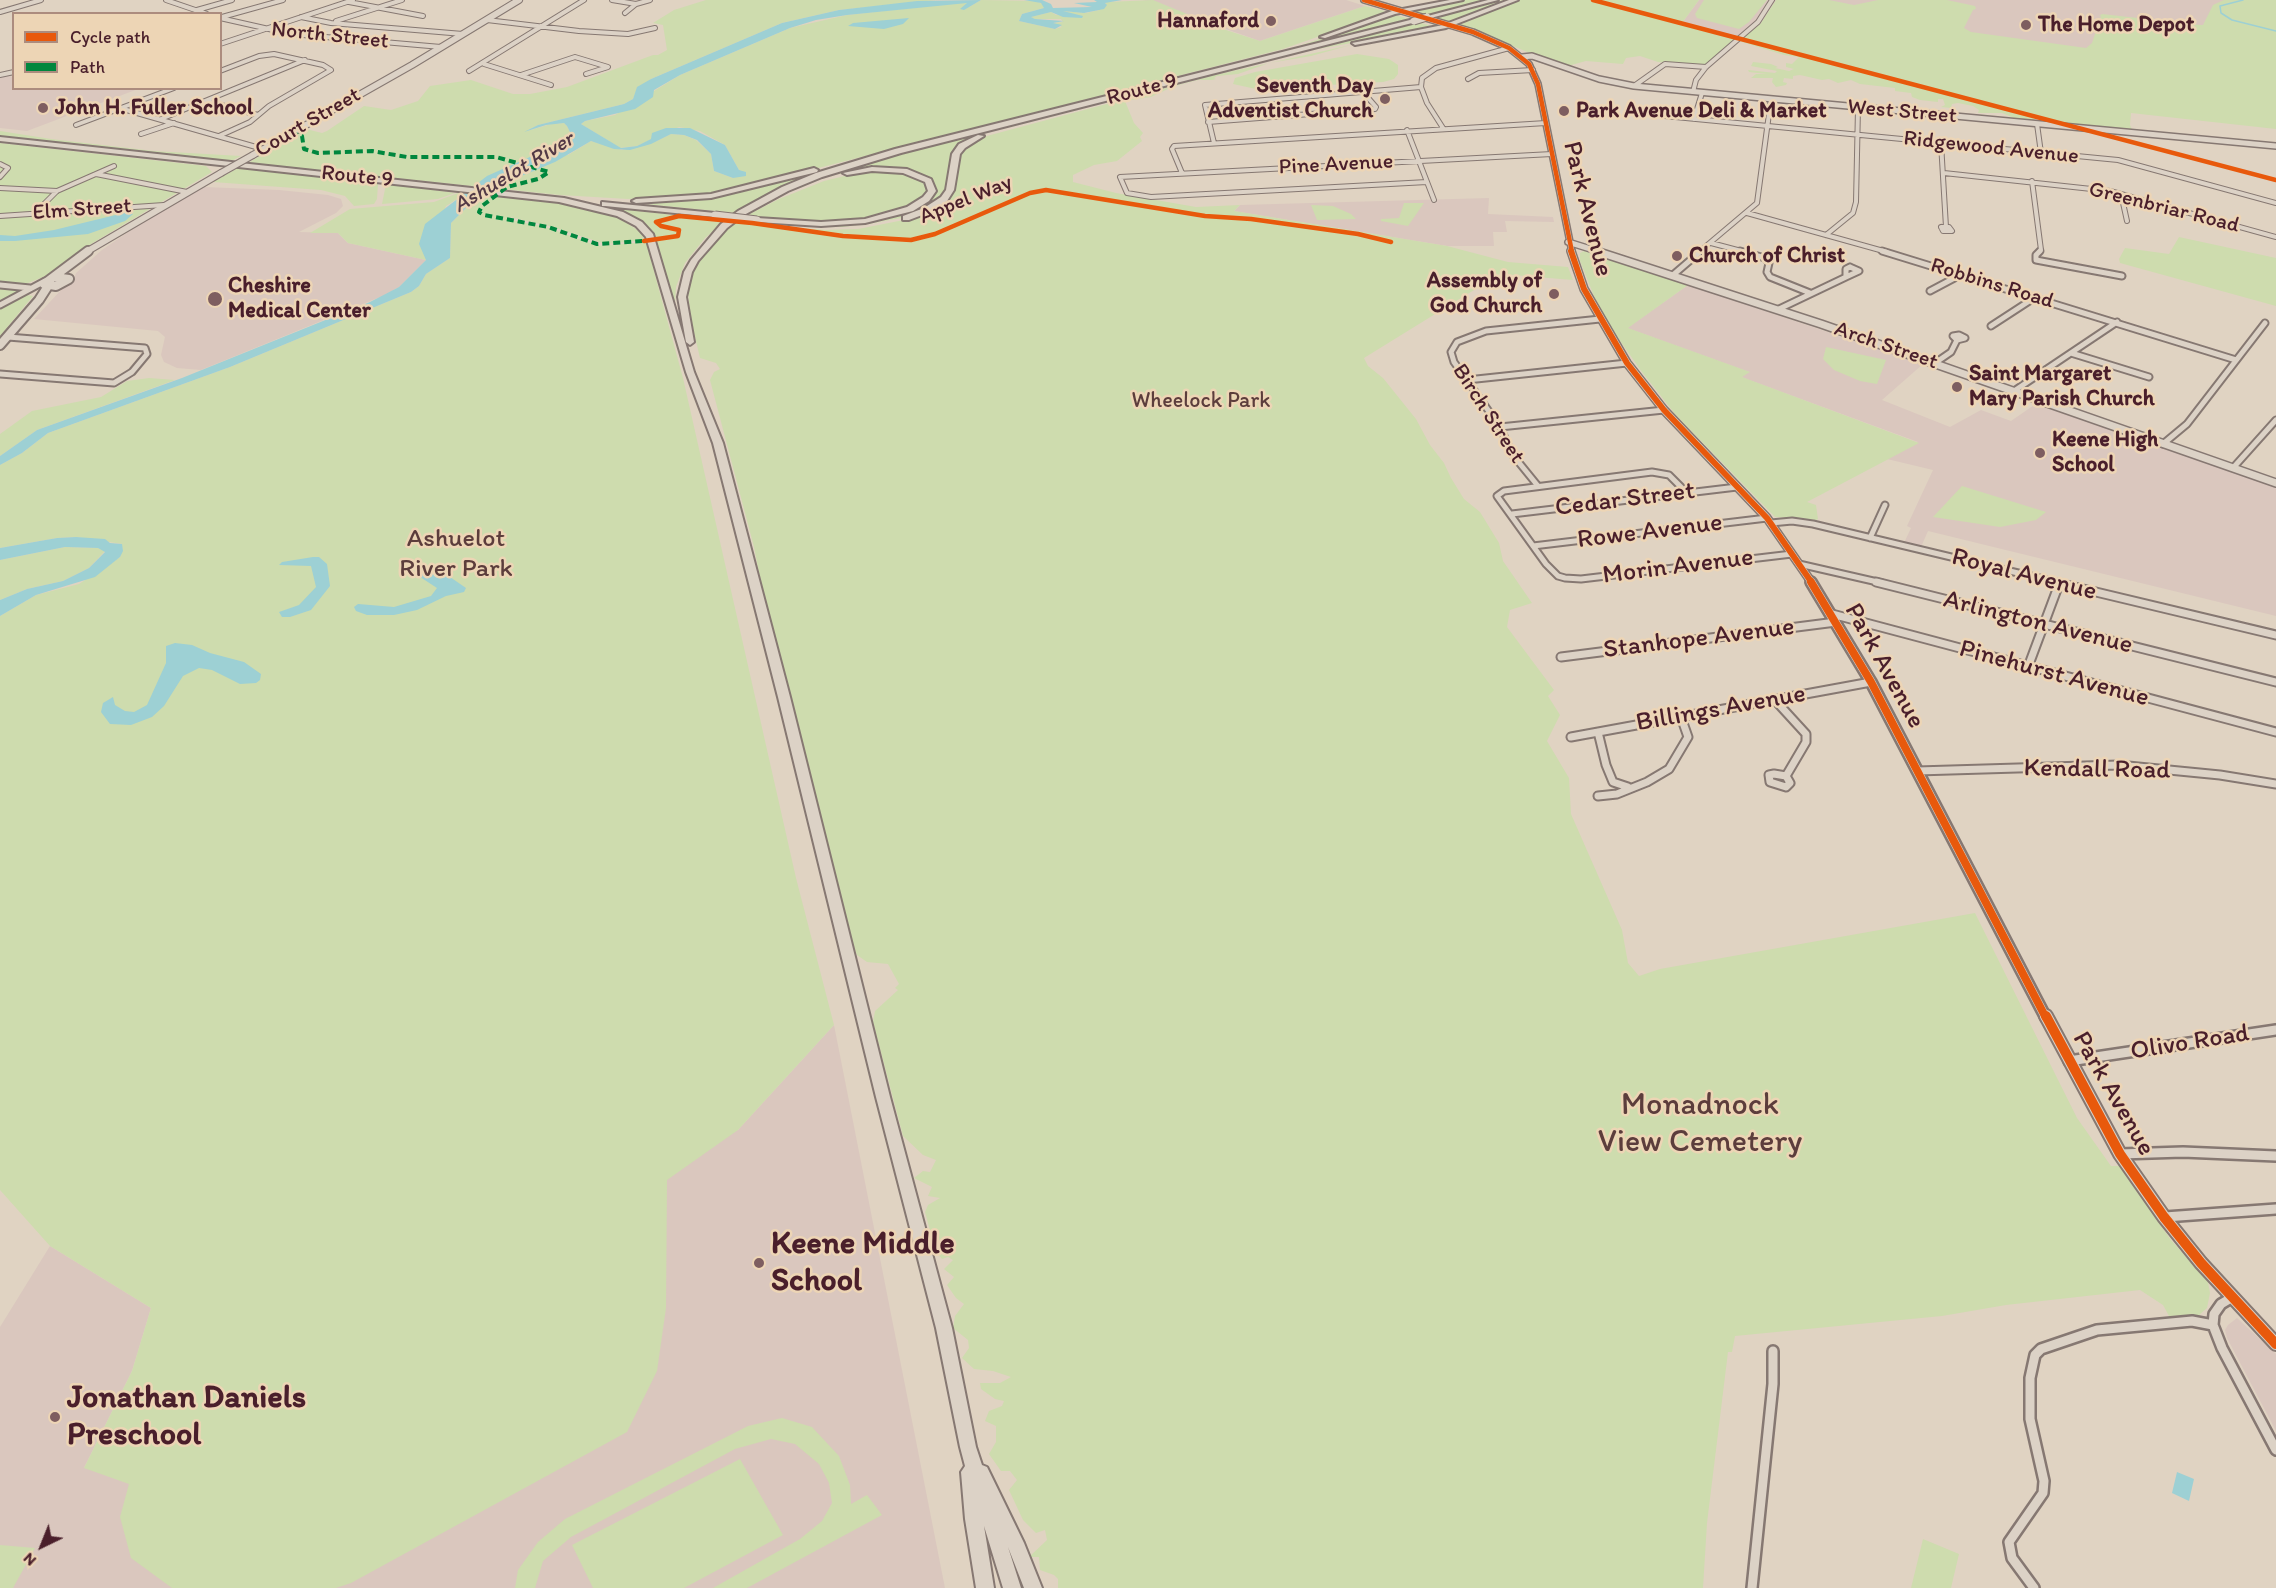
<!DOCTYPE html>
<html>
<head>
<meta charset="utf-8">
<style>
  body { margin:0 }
  #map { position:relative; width:2276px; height:1588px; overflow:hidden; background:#e0d3c2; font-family:Itim,sans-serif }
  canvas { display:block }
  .legend { position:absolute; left:12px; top:12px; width:210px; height:78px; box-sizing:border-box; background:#edd5b5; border:2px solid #ac8c7e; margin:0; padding:8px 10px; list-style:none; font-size:18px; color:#4a1f2b }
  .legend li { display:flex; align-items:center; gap:12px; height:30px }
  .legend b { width:30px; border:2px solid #ac8c7e }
  .north { position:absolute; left:12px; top:1516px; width:60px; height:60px; -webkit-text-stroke:4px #edd5b5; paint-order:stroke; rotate:223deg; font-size:16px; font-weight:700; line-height:24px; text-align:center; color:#4a1f2b }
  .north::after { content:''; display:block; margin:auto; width:21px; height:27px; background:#4a1f2b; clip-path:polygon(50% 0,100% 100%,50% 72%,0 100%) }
</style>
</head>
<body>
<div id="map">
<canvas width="2276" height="1588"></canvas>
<ul class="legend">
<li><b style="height:8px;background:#e8590c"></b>Cycle path</li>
<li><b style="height:8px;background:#00873e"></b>Path</li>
</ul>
<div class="north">N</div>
</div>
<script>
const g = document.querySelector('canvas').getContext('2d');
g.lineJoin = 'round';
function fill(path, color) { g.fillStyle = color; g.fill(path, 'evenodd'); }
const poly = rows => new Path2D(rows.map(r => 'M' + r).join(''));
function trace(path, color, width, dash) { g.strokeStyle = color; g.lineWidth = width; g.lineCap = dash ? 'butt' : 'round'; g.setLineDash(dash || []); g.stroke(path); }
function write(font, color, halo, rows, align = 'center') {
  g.font = font + ' Itim,sans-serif'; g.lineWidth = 5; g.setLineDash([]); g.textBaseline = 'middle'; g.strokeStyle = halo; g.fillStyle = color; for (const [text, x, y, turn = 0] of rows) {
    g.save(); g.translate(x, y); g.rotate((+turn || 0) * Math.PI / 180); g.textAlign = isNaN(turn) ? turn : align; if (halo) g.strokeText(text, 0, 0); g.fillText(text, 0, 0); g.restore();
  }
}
fill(poly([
  [1143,0,1346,0,1365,6,1260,41],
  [1699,0,2243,0,2206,27,2090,52,1956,35,1957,30,1770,4,1762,18,1738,37,1682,23],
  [5,75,13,77,14,88,138,89,27,131,0,128,0,76],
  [204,187,279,190,328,195,341,199,343,206,336,213,299,232,338,233,348,243,426,260,399,287,385,295,201,370,177,368,164,362,161,355,165,337,158,331,34,319,62,289,73,281,76,273,102,250,147,219],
  [1489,198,1488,214,1553,217,1554,222,1505,221,1507,232,1493,232,1494,246,1447,246,1234,211,1240,205],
  [1688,285,1923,364,1882,400,1950,427,1981,410,2011,421,2037,403,2276,486,2276,616,1928,531,1921,547,1904,543,1911,528,1907,526,1933,470,1887,459,1918,442,1741,377,1749,372,1627,328],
  [834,1025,945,1588,0,1588,0,1327,50,1246,151,1308,132,1371,84,1468,618,1154,738,1130],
  [2237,1318,2276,1354,2276,1431,2227,1338,2225,1330,2228,1325]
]), '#dac7be');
fill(poly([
  [706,0,937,0,839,10,782,23,651,79,636,92,633,99,624,104,538,125,527,131,551,124,564,123,567,126,571,134,559,144,547,150,568,155,591,141,622,150,657,141,671,134,684,135,696,140,711,154,714,171,733,178,739,170,725,145,700,131,679,127,637,146,620,148,581,124,585,121,615,115,680,75,790,28,847,15,966,2,969,7,981,0,1035,1,1043,4,1044,8,1022,14,1019,21,1055,29,1062,27,1053,23,1063,22,1061,19,1035,19,1030,17,1051,12,1056,15,1079,15,1064,14,1063,11,1086,13,1099,10,1107,2,1153,0,1226,30,1260,41,1365,6,1385,11,1383,14,1283,49,717,194,628,199,560,195,248,163,306,129,322,133,327,131,364,106,391,110,418,101,430,86,471,80,513,94,530,94,567,87,653,55,658,55,667,50,663,25,653,23,674,10],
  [1465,0,1488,0,1422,16,1406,11],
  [1503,0,1513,0,1451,24,1430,19],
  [1519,0,1590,0,1737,38,1708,65,1658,62,1640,56,1626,58,1623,64,1586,61,1564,67,1486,35,1457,26],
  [1599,0,1699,0,1682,23],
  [1704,0,1767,0,1749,22,1739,29,1697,18,1695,14],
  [1776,0,1829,0,1854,5,1878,0,1947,0,1975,6,1976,9,1973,10,1964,28,1971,32,2086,48,2092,43,2101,16,2099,16,2102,14,2200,25,2203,25,2213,5,2224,0,2276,0,2276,129,2131,113,2130,125,2133,132,2053,123,2032,117,2035,120,2024,122,2002,113,1978,113,1979,110,1973,106,1958,103,1952,104,1951,108,1941,107,1945,105,1943,99,1938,99,1938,102,1920,100,1912,97,1911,93,1895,91,1895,88,1860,84,1851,80,1838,83,1829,79,1822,80,1800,75,1793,76,1793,79,1784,78,1783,82,1787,83,1786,85,1776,87,1772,82,1773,78,1751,78,1756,74,1767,74,1749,72,1748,70,1775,73,1777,71,1751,66,1753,62,1771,64,1778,67,1775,68,1789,71,1794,69,1786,67,1786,63,1792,64,1799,57,1784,55,1739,41,1761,23],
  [1392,14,1410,19,1280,52,1299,46],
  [1418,22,1438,28,1300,52],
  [1351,45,1311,56,1269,63,1238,74,1217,76,1214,78,1216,79,1212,80,1198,80,1172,87,1151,97,1125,101,1134,123,1143,133,1140,137,1142,141,1117,161,1094,165,1073,175,1073,182,1116,193,1196,207,1240,205,1234,211,1447,246,1508,262,1568,267,1573,280,1500,274,1364,358,1368,366,1383,378,1416,419,1430,445,1444,463,1451,478,1464,499,1480,512,1499,543,1503,561,1532,603,1510,610,1507,627,1554,690,1548,696,1560,715,1547,741,1569,778,1571,814,1622,930,1628,963,1639,976,1660,969,1975,913,2077,1118,2111,1166,2119,1166,2171,1240,2208,1282,2210,1293,2207,1308,2199,1315,2169,1316,2163,1305,2140,1290,2006,1305,1942,1316,1735,1336,1732,1352,1728,1352,1707,1523,1703,1588,1058,1588,1058,1579,1054,1575,1040,1570,1039,1557,1029,1557,1047,1540,1045,1530,1036,1533,1023,1520,1009,1490,1017,1480,1010,1471,1001,1471,989,1454,996,1442,996,1426,985,1421,989,1411,1002,1406,1004,1401,995,1399,981,1389,980,1383,1000,1383,1011,1377,993,1371,974,1369,962,1358,969,1348,968,1340,953,1328,955,1316,964,1304,956,1298,947,1285,954,1277,944,1269,953,1260,948,1257,942,1259,929,1244,931,1234,925,1212,928,1205,940,1198,928,1196,932,1187,914,1178,923,1171,930,1172,936,1160,923,1155,903,1136,873,1022,875,1011,898,990,895,988,899,984,888,964,867,962,857,955,852,942,759,573,754,547,710,380,714,372,720,369,716,363,700,358,691,320,688,293,694,270,712,243,736,222,825,230,858,229,909,219,945,201,958,155,964,148,983,137,1215,75],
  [1357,54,1389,59,1398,65,1398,74,1394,79,1383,82,1256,89,1233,84,1235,78,1255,72],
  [0,131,51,139,154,151,241,156,231,161,0,137],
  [979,134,981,134,954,152,945,189,942,196,931,205,901,218,868,224,842,227,798,225,871,221,899,214,934,190,916,174,865,169,822,177,860,165],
  [0,143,206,166,212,172,91,244,53,273,23,285,15,293,33,296,0,336],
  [238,168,378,184,377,199,374,204,354,206,345,196,321,190,213,182],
  [829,168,777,189,736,213,634,203,687,200,720,196],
  [879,171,912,176,924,184,927,192,913,205,893,213,859,220,803,222,748,215,779,199,824,181,857,173],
  [386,184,420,188,455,193,438,199,382,204],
  [458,193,465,194,446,206,426,260,348,243,338,233,310,233,350,209,434,202],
  [485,195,563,204,616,216,639,231,645,240,606,244,549,226,510,217,506,219,546,227,598,246,646,242,683,378,796,878,834,1025,738,1130,667,1180,666,1308,657,1371,627,1432,351,1583,336,1588,172,1588,131,1558,120,1517,129,1484,84,1468,132,1371,151,1308,50,1246,0,1190,0,616,36,595,79,584,120,557,122,544,76,537,57,538,0,548,0,465,22,453,48,433,230,367,411,292,419,286,426,274,450,258,451,223,468,206],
  [1404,203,1424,203,1408,226,1381,221,1381,219,1399,218],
  [1311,205,1333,206,1351,214,1356,219,1317,220],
  [611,209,622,209,725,221,705,238,685,263,676,287,675,302,672,302,652,236],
  [2179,237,2276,258,2276,306,2120,263,2119,259,2125,248,2169,254],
  [1584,251,1688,285,1628,328,1750,372,1742,377,1919,443,1807,502,1816,505,1818,519,1816,520,1775,517,1675,414,1642,372,1613,331,1594,296,1580,261,1580,253],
  [1826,347,1886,360,1877,384,1860,381,1834,370,1823,359],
  [149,378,175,380,37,430,0,456,0,434,32,411,101,397,127,381],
  [1962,486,2046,512,2036,520,2000,527,1933,517],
  [65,547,98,548,105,551,89,568,63,581,27,589,0,600,0,560],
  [782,1418,812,1427,839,1456,850,1485,851,1504,867,1495,882,1515,747,1588,713,1588,800,1539,822,1521,832,1503,829,1483,819,1464,795,1444,771,1439,735,1449,571,1537,543,1561,535,1588,515,1588,518,1570,538,1542,565,1519,748,1426],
  [740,1459,783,1535,684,1588,593,1588,572,1545],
  [1923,1539,1959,1554,1951,1588,1911,1588],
  [0,1545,35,1548,13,1588,0,1588]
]), '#cedcae');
fill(poly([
  [981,0,964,10,960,9,967,3,847,15,816,20,790,28,680,75,654,90,653,97,635,109,585,121,581,124,621,148,637,146,651,139,652,133,666,128,690,128,725,145,739,170,746,172,746,176,733,178,714,171,711,154,697,140,684,135,671,134,651,144,630,150,614,149,591,141,555,162,502,184,468,206,451,223,450,258,426,274,419,286,411,292,230,367,48,433,22,453,0,465,0,456,37,430,182,378,370,302,399,287,426,260,419,244,425,224,487,176,559,144,571,134,567,126,564,123,546,125,524,132,538,125,624,104,633,99,637,87,651,79,782,23,839,10,917,1],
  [1024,0,1042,0,1051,4,1053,8,1092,7,1074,3,1097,2,1094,0,1122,0,1105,3,1107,5,1104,9,1084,13,1063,11,1083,16,1082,18,1063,17,1051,12,1031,17,1035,19,1064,21,1053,23,1062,25,1055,29,1019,21,1022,14,1044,8,1041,3],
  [909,18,903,24,884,29,848,26,853,23],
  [128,212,133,214,125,221,88,234,15,241,0,241,0,235,15,236,54,230],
  [76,537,105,539,110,543,122,544,123,551,120,557,95,577,36,595,0,616,0,600,27,589,63,581,89,568,105,552,98,548,65,547,0,560,0,548,57,538],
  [313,557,319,557,327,564,330,586,311,610,290,617,282,617,279,612,299,605,316,587,311,566,279,565,282,562],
  [418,567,451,569,453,571,450,577,466,588,464,592,446,596,417,610,394,615,367,615,356,611,354,607,358,604,394,607,431,596,437,588,414,573],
  [175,643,192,645,210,653,244,662,261,674,260,680,256,683,240,684,212,670,199,668,183,676,164,706,152,717,131,725,110,724,101,712,103,703,113,697,115,705,125,711,134,712,147,705,166,663,166,646],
  [2177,1472,2194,1479,2189,1501,2172,1493]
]), '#9dd0d4');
trace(poly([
  [2243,0,2220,6,2221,13,2232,20,2276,31]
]), '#9dd0d4', 1.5);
const minorFar3 = poly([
  [166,0,207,14],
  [612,0,636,4],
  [349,2,423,16],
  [197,10,232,0],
  [0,12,41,0],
  [625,13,636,4,650,0],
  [222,17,283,0],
  [301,17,331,23,463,34],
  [220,18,291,34,441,47],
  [487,20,579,31,628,34,655,28],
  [336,21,402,0],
  [220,44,353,0],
  [484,64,551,85],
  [469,71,584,0],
  [0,75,14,72],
  [521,75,575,57,608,67,586,74],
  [1468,79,1479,73,1533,70],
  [1634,86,1665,64,1706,67],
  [1693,92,1696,80,1706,67,1758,22,1772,0],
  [206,101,258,115],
  [123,109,263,149],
  [1665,116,2118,160,2276,203],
  [161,119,305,60],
  [1694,119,1702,93],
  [1208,122,1375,109,1376,107,1363,92],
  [2037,124,2041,153],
  [76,125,174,88],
  [1443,128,1427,103,1421,87,1422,78,1436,68,1509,48],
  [1407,130,1434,200],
  [141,134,174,123],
  [219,136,250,122,269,106,331,70,323,65,274,54,259,56,220,71],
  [1214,143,1205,105,1421,87],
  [1941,143,1946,227],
  [0,164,8,168,0,177],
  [1182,173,1172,149,1174,146,1546,123],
  [1944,173,2110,191,2276,237],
  [96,174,187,192],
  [2032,181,2041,250,2039,252],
  [1427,182,1151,197,1127,193,1120,177,1552,154],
  [0,188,57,191],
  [2121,194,2127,221],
  [35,213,57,191,114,166],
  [1747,213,1887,252],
  [0,216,164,205],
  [1941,227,1949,227,1952,231,1943,231,1941,227],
  [1826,235,1853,213,1856,202,1858,108],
  [1711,243,1745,252],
  [1699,252,1757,203,1771,99]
]);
const minorFar2 = poly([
  [1740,251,1765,258,1769,263,1767,272,1770,277,1810,293],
  [1882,251,2236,360],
  [2040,251,2036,255,2036,260,2122,276],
  [1850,267,1859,271,1846,277,1846,269,1850,267],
  [1673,275,1701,251],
  [0,285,30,288],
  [1930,291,1962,274],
  [0,305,45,281],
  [1779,309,1846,277],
  [1991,326,2034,298],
  [1959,335,1965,338,1957,340,1953,336,1959,335],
  [2071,353,2149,377],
  [1935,363,1951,352,1957,340],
  [0,374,114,383,132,372,147,354,145,348,8,337],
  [1467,380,1627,363],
  [2014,391,2117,322],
  [1500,427,1664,410],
  [2163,444,2187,424,2265,323],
  [2233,468,2276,420],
  [1538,486,1512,454,1500,427,1454,362,1451,352,1457,342,1486,331,1600,319],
  [1687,493,1669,475,1652,472,1504,491,1497,496,1546,564,1558,576,1565,578,1581,579,1792,554],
  [1512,514,1737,487],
  [1771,523,1792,521,1813,524,2060,583],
  [1870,538,1885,505],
  [1533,546,1767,518],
  [1799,564,1882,583]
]);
const minorFar1 = poly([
  [1876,582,2276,682],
  [2054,582,2276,635],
  [1832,614,2276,732],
  [1561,657,1836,622],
  [2028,667,2059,584],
  [1774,699,1806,734,1806,742,1786,776],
  [1598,732,1606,765,1613,782,1628,787],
  [1571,737,1871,682],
  [1917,771,2118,765,2220,775,2276,784],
  [1774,774,1786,776,1790,783,1786,787,1770,782,1769,775,1774,774],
  [1598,796,1617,794,1647,782,1669,769,1688,737,1681,717]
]);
const minor = poly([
  [2069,1061,2276,1030],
  [2120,1154,2183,1152,2276,1156],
  [2165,1217,2276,1209],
  [2231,1298,2221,1304,2214,1314,2213,1325,2222,1348,2276,1450],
  [1752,1588,1773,1384,1773,1351],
  [2034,1588,2012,1558,2009,1542,2043,1493,2044,1481,2030,1419,2030,1378,2035,1355,2041,1349,2097,1330,2192,1321,2213,1325]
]);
const tertiaryFar3 = poly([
  [1364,0,1473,32,1509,48,1529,64,1538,84,1572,252],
  [1522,57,1532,56,1599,79,1634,86,2276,146],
  [1568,242,1600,252]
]);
const tertiaryFar2 = poly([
  [1571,251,1584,289,1627,363,1664,410,1767,518,1812,583],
  [1596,251,1821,324,2276,483]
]);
const tertiaryFar1 = poly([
  [1811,582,1871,682,2046,1018]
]);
const tertiary = poly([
  [2046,1016,2120,1154,2164,1217,2201,1263,2276,1344]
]);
const secondaryFar1 = poly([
  [253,155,412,65,519,0],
  [86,252,221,173]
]);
const secondary = poly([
  [54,277,69,279,56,286,44,284,88,251],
  [0,345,39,300,48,286]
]);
const trunk = poly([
  [1450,0,1463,0,1395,14,1325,38,1320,37,1392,11,1450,0],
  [1488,0,1498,0,1427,19,1424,17,1488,0],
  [1509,0,1518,0,1446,28,1355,45,1352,43,1443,25,1509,0],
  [1414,19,1416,22,901,153,822,177,788,191,744,215,727,228,698,261,692,272,686,297,694,342,690,345,686,342,678,297,684,272,691,260,721,224,738,211,782,187,816,173,895,149,1414,19],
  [978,135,984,136,965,148,960,154,954,190,947,201,930,212,909,220,903,220,903,216,924,208,941,197,946,190,952,154,959,144,978,135],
  [0,137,564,198,623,212,642,222,653,234,694,372,723,443,790,697,890,1097,952,1328,976,1447,982,1465,987,1467,1024,1543,1042,1588,1024,1588,1008,1547,1021,1588,1003,1588,984,1526,994,1588,976,1588,965,1519,961,1472,965,1466,960,1447,936,1328,876,1097,778,697,713,443,686,372,646,237,636,226,617,216,559,202,0,141,0,137],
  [872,167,907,169,931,179,936,191,929,201,913,211,865,223,821,226,757,222,753,220,757,218,821,222,865,219,907,207,923,197,928,191,925,182,903,173,872,171,847,175,843,173,872,167],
  [814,168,818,170,817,172,711,198,636,203,632,201,636,199,711,194,814,168],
  [602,202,715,213,719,215,715,217,605,206,602,206,602,202]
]);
trace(minorFar3, '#867872', 6);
trace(minorFar2, '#867872', 9);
trace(minorFar1, '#867872', 11);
trace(minor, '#867872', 14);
trace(tertiaryFar3, '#867872', 8);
trace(tertiaryFar2, '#867872', 10);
trace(tertiaryFar1, '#867872', 14);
trace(tertiary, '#867872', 16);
trace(secondaryFar1, '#867872', 8);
trace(secondary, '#867872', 12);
trace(trunk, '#867872', 4);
trace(minorFar3, '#dcd2c6', 4);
trace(minorFar2, '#dcd2c6', 5);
trace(minorFar1, '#dcd2c6', 7);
trace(minor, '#dcd2c6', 9);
trace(tertiaryFar3, '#dcd2c6', 5);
trace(tertiaryFar2, '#dcd2c6', 7);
trace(tertiaryFar1, '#dcd2c6', 9);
trace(tertiary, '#dcd2c6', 12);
trace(secondaryFar1, '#dcd2c6', 6);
trace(secondary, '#dcd2c6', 8);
fill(trunk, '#dcd2c6');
const secondaryBridge = poly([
  [221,173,253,155]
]);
const trunkBridge = poly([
  [1414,21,1427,17],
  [715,215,757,220]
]);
trace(secondaryBridge, '#867872', 8, []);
trace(trunkBridge, '#867872', 9, []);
trace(secondaryBridge, '#dcd2c6', 6);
trace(trunkBridge, '#dcd2c6', 7);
trace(poly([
  [291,133,302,136,304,149,318,153,372,151,407,157,496,157,549,172,538,179,507,187,482,206,479,212,484,215,548,227,597,244,644,241]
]), '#00873e', 4, [7, 4]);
trace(poly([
  [1364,0,1473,32,1509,48,1529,64,1538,84,1572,252],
  [1593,0,2276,180],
  [644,241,678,236,679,230,661,226,656,222,679,216,752,223,843,236,911,240,935,234,1030,193,1046,190,1205,216,1251,219,1358,234,1391,242]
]), '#e8590c', 4.5);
trace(poly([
  [1571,251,1584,289,1627,363,1664,410,1767,518,1812,583]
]), '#e8590c', 6);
trace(poly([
  [1811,582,1871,682,2046,1018]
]), '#e8590c', 8);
trace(poly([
  [2046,1016,2120,1154,2164,1217,2201,1263,2276,1344]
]), '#e8590c', 10);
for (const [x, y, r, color] of [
  [1271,21,6,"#7e5e60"],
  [2026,25,6,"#7e5e60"],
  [1385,99,6,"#7e5e60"],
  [43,108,6,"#7e5e60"],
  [1564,111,6,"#7e5e60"],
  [1677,256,6,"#7e5e60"],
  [1554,294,6,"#7e5e60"],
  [215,299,8,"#7e5e60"],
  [1957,387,6,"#7e5e60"],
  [2040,453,6,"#7e5e60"],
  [759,1263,6,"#7e5e60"],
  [55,1417,6,"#7e5e60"]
]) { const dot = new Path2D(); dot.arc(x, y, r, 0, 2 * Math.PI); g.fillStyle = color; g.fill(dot); trace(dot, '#edd5b5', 2); }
write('bold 22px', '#4a1f2b', '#edd5b5', [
  ["Hannaford",1259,21,"right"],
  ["The Home Depot",2038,25],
  ["Seventh Day",1373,86,"right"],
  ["Adventist Church",1373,111,"right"],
  ["John H. Fuller School",55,108],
  ["Park Avenue Deli & Market",1576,111],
  ["Church of Christ",1689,256],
  ["Assembly of",1542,281,"right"],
  ["God Church",1542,306,"right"],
  ["Cheshire",228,286],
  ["Medical Center",228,311],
  ["Saint Margaret",1969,374],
  ["Mary Parish Church",1969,399],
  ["Keene High",2052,440],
  ["School",2052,465]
], 'left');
write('22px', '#4a1f2b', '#edd5b5', [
  ["North Street",330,36,6],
  ["Route 9",1142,90,-15],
  ["West Street",1902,112,5],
  ["Court Street",308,123,-30],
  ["Ridgewood Avenue",1991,148,6],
  ["Pine Avenue",1336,165,-3],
  ["Route 9",357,177,6],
  ["Appel Way",966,200,-22],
  ["Greenbriar Road",2164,208,14],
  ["Elm Street",82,210,-4],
  ["Robbins Road",1992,284,17],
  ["Arch Street",1886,346,19],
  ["Birch Street",1488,414,57]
]);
write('italic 22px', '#523946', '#edd5b5', [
  ["Ashuelot River",514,173,-31]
]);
write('22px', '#5c3d3c', '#edd5b5', [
  ["Wheelock Park",1201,401]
]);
write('26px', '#4a1f2b', '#edd5b5', [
  ["Park Avenue",1587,209,76],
  ["Cedar Street",1625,500,-7],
  ["Rowe Avenue",1650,532,-7],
  ["Morin Avenue",1678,567,-7],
  ["Royal Avenue",2024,575,14],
  ["Arlington Avenue",2038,623,14],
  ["Stanhope Avenue",1699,639,-7],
  ["Park Avenue",1884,666,61],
  ["Pinehurst Avenue",2054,674,15],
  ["Billings Avenue",1721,709,-10],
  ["Kendall Road",2097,770,1],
  ["Olivo Road",2190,1043,-9],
  ["Park Avenue",2113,1094,60]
]);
write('26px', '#5c3d3c', '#edd5b5', [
  ["Ashuelot",456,539],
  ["River Park",456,569]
]);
write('32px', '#5c3d3c', '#edd5b5', [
  ["Monadnock",1700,1106],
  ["View Cemetery",1700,1143]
]);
write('bold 32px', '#4a1f2b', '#edd5b5', [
  ["Keene Middle",771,1245],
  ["School",771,1282],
  ["Jonathan Daniels",67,1399],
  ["Preschool",67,1436]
], 'left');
</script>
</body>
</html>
